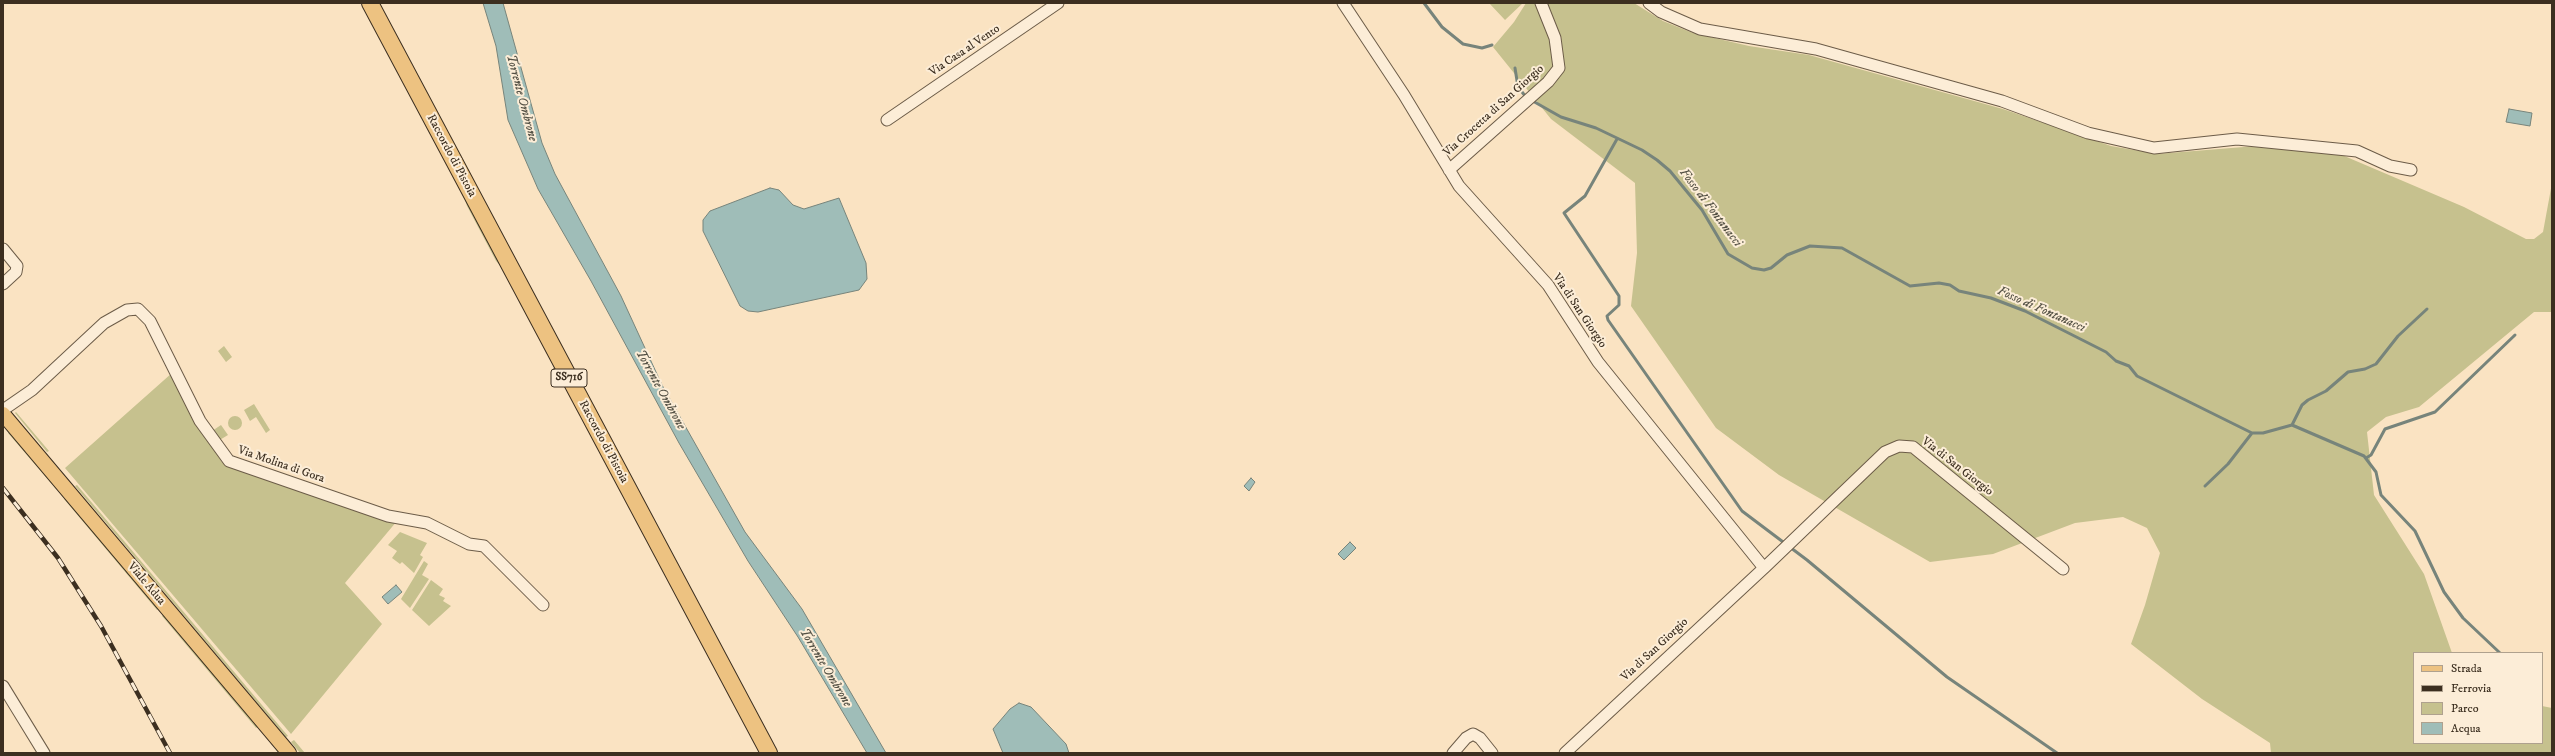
<!DOCTYPE html>
<html>
<head>
<meta charset="utf-8">
<style>
  body { margin:0 }
  #map { position:relative; width:2555px; height:756px; overflow:hidden; background:#fae3c2; font-family:"IM FELL DW Pica",serif }
  canvas { display:block }
  .frame { position:absolute; inset:0; border:4px solid #3c2f20; pointer-events:none }
  .legend { position:absolute; left:2413px; top:652px; width:130px; height:92px; box-sizing:border-box; background:#fcedd7; border:1px solid #afa18e; margin:0; padding:5px 7px; list-style:none; font-size:12px; color:#3c2f20 }
  .legend li { display:flex; align-items:center; gap:8px; height:20px }
  .legend b { width:20px; border:1px solid #afa18e }
</style>
</head>
<body>
<div id="map">
<canvas width="2555" height="756"></canvas>
<div class="frame"></div>
<ul class="legend">
<li><b style="height:5px;background:#edc281"></b>Strada</li>
<li><b style="height:5px;background:#3c2f20"></b>Ferrovia</li>
<li><b style="height:11px;background:#c6c18e"></b>Parco</li>
<li><b style="height:11px;background:#9fbdb8"></b>Acqua</li>
</ul>
</div>
<script>
const g = document.querySelector('canvas').getContext('2d');
g.lineJoin = 'round';
function fill(path, color) { g.fillStyle = color; g.fill(path, 'evenodd'); }
const poly = rows => new Path2D(rows.map(r => 'M' + r).join(''));
function trace(path, color, width, dash) { g.strokeStyle = color; g.lineWidth = width; g.lineCap = dash ? 'butt' : 'round'; g.setLineDash(dash || []); g.stroke(path); }
function write(font, color, halo, rows, align = 'center') {
  g.font = font + ' "IM FELL DW Pica",serif'; g.lineWidth = 4; g.setLineDash([]); g.textBaseline = 'middle'; g.strokeStyle = halo; g.fillStyle = color; for (const [text, x, y, turn = 0] of rows) {
    g.save(); g.translate(x, y); g.rotate((+turn || 0) * Math.PI / 180); g.textAlign = isNaN(turn) ? turn : align; if (halo) g.strokeText(text, 0, 0); g.fillText(text, 0, 0); g.restore();
  }
}
fill(poly([
  [1489,3,1523,3,1505,20],
  [1526,3,1634,3,1663,21,1693,33,1749,46,1809,55,2003,109,2111,146,2157,154,2256,146,2342,155,2464,207,2526,239,2534,239,2543,232,2552,183,2552,312,2534,312,2419,407,2386,417,2367,432,2374,495,2424,574,2452,653,2414,653,2414,743,2542,743,2542,706,2552,708,2552,753,2271,753,2270,743,2202,699,2131,644,2145,605,2160,553,2147,528,2123,517,2075,523,1993,554,1930,562,1779,475,1716,428,1631,306,1637,253,1635,183,1551,119,1493,47,1514,22],
  [460,186,505,271,496,261,467,206],
  [224,346,232,357,226,362,218,351],
  [172,373,197,423,222,462,262,478,397,521,345,583,382,624,291,734,65,468],
  [254,404,270,430,266,433,256,417,250,421,244,410],
  [16,412,49,451,47,452,15,413],
  '228 423a7 7 0 1 1 14 0a7 7 0 1 1-14 0Z',
  [221,425,228,435,218,441,212,431],
  [11,431,58,487,56,489,8,433],
  [77,485,288,736,286,737,75,486],
  [66,497,159,608,157,610,64,499],
  [400,532,427,543,420,555,423,557,414,573,402,562,400,564,392,558,397,551,388,545],
  [424,561,428,564,422,575,429,579,410,608,401,599],
  [431,580,443,589,439,595,445,598,443,601,451,606,429,626,412,610],
  [164,614,259,726,256,728,162,616],
  [294,740,305,753,300,753,291,742]
]), '#c6c18e');
const water = poly([
  [483,3,503,3,542,143,555,174,621,296,662,385,745,532,802,609,886,753,867,753,798,637,748,561,679,443,591,281,538,189,508,120,496,46,483,3],
  [2509,109,2532,113,2530,126,2506,122,2509,109],
  [770,188,779,190,793,205,804,209,839,198,866,263,867,279,859,290,758,312,748,311,740,306,703,231,703,220,710,211,770,188],
  [1251,478,1255,482,1249,491,1244,486,1251,478],
  [1350,542,1356,548,1344,560,1338,554,1350,542],
  [396,585,402,592,388,604,382,597,396,585],
  [1019,703,1031,707,1066,744,1069,753,1003,753,993,729,1010,709,1019,703]
]);
fill(water, '#9fbdb8');
trace(water, '#77847b', 1);
trace(poly([
  [1424,3,1442,27,1463,44,1482,48,1492,45],
  [1515,68,1518,87,1526,97],
  [1531,100,1561,117,1596,128,1642,150,1657,160,1670,171,1702,210,1728,254,1752,268,1764,270,1771,268,1787,255,1810,246,1842,248,1910,286,1939,283,1950,285,1959,291,1991,298,2025,311,2106,352,2116,361,2129,366,2137,376,2252,433,2263,433,2292,425,2364,456,2376,472,2381,495,2415,531,2444,592,2463,618,2500,653],
  [1617,139,1585,196,1564,213,1619,296,1619,305,1607,316,1608,320,1742,511,1807,560,1947,677,2057,753],
  [2292,425,2302,405,2308,400,2326,391,2348,372,2365,369,2376,364,2398,336,2427,309],
  [2366,458,2371,455,2385,429,2435,412,2515,335],
  [2205,486,2228,464,2252,433]
]), '#77847b', 3);
const minor = poly([
  [1343,3,1404,95,1459,186,1548,285,1598,362,1764,568,1565,753],
  [1649,3,1661,12,1700,29,1816,49,2002,101,2088,133,2154,148,2237,139,2357,151,2390,166,2411,170],
  [887,120,1058,3],
  [1449,170,1548,82,1559,68,1555,38,1541,3],
  [3,249,17,266,16,272,3,284],
  [3,410,32,390,104,323,127,310,138,309,150,321,200,421,229,461,388,516,427,523,469,544,484,546,543,605],
  [1764,568,1885,452,1899,446,1913,447,2063,569],
  [3,686,44,753],
  [1453,753,1466,738,1473,734,1480,738,1492,753]
]);
const major = poly([
  [3,414,289,753]
]);
const highway = poly([
  [370,3,769,753]
]);
trace(minor, '#6c5c48', 13);
trace(major, '#3c2f20', 16);
trace(highway, '#3c2f20', 18);
trace(minor, '#fcedd7', 11);
trace(major, '#edc281', 14);
trace(highway, '#edc281', 16);
const rail = poly([
  [3,488,58,558,101,626,170,753]
]);
trace(rail, '#3c2f20', 4.5);
trace(rail, '#fcedd7', 3, [9]);
for (const [x, y, w] of [
  [569,378,36]
]) { const box = new Path2D(); box.roundRect(x - w / 2, y - 9, w, 18, 3); g.fillStyle = '#fcedd7'; g.fill(box); trace(box, '#3c2f20', 1); }
write('bold 11px', '#3c2f20', null, [
  ["SS716",569,378]
]);
write('12px', '#3c2f20', '#fcedd7', [
  ["Via Casa al Vento",965,51,-34],
  ["Via Crocetta di San Giorgio",1494,111,-42],
  ["Raccordo di Pistoia",451,156,62],
  ["Via di San Giorgio",1579,311,56],
  ["Raccordo di Pistoia",603,442,62],
  ["Via Molina di Gora",281,465,19],
  ["Via di San Giorgio",1957,467,38],
  ["Viale Adua",146,584,50],
  ["Via di San Giorgio",1655,650,-43]
]);
write('italic 13px', '#555246', '#fcedd7', [
  ["Torrente Ombrone",521,98,75],
  ["Fosso di Fontanacci",1710,208,53],
  ["Fosso di Fontanacci",2041,310,24],
  ["Torrente Ombrone",660,390,61],
  ["Torrente Ombrone",825,668,59]
]);
</script>
</body>
</html>
